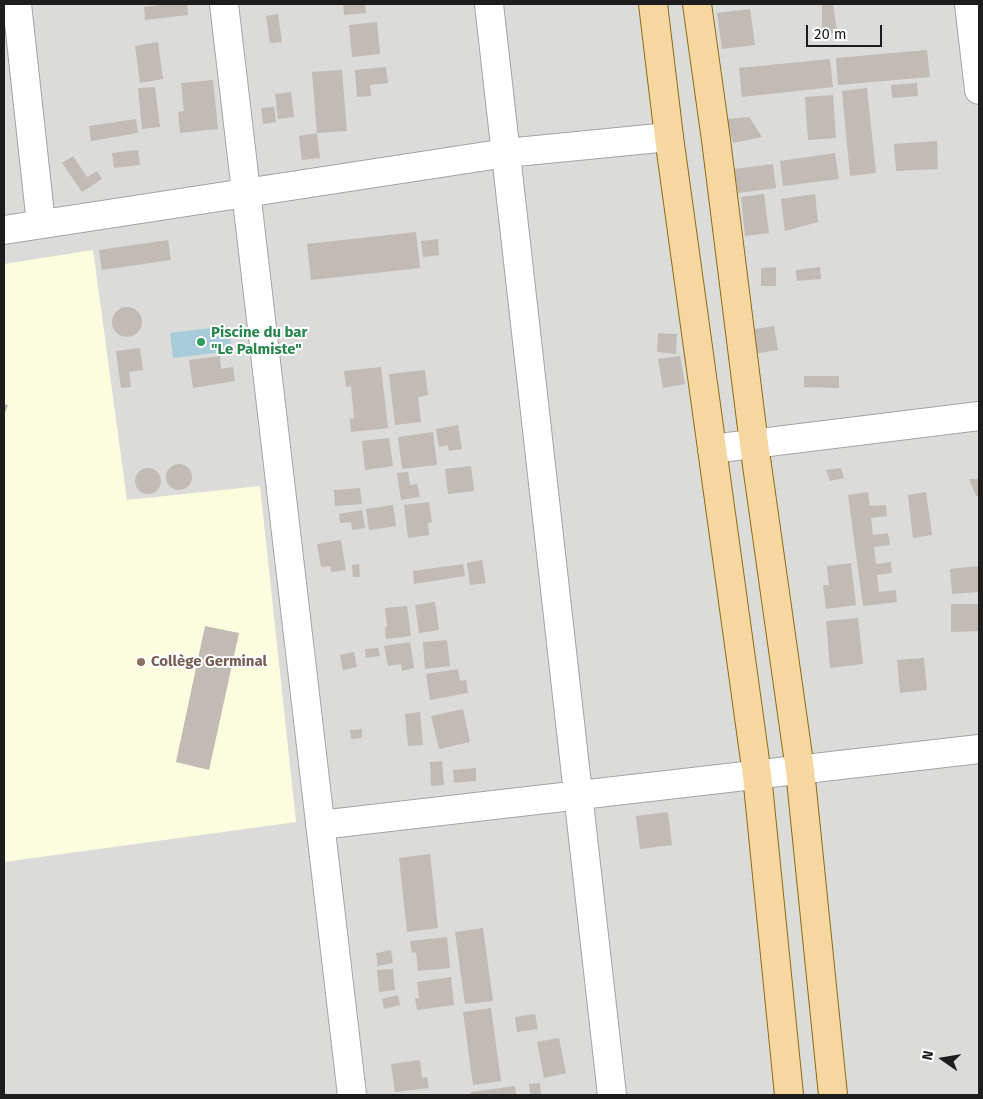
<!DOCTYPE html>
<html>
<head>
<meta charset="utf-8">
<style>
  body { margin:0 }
  #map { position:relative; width:983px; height:1099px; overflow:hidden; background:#eeebe4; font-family:"Fira Sans",sans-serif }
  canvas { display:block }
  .frame { position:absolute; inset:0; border:5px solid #1d1d1d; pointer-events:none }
  .north { position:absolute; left:918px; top:1034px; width:50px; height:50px; -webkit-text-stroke:4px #fff; paint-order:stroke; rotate:283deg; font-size:14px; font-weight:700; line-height:20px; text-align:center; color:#1d1d1d }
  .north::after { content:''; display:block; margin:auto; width:18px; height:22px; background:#1d1d1d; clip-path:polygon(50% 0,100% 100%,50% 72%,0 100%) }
  .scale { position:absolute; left:806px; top:25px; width:76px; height:22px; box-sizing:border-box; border:2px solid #1d1d1d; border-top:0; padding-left:6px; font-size:15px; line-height:18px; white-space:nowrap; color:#1d1d1d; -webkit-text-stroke:4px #fff; paint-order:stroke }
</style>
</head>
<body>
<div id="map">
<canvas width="983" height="1099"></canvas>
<div class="frame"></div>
<div class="north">N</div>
<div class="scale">20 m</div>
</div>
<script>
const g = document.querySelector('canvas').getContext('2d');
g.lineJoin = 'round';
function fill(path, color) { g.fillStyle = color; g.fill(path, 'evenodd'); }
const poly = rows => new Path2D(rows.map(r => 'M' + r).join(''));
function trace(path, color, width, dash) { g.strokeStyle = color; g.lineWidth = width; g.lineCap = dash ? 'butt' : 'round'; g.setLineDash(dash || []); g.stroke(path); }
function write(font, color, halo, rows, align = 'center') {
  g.font = font + ' "Fira Sans",sans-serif'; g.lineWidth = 4; g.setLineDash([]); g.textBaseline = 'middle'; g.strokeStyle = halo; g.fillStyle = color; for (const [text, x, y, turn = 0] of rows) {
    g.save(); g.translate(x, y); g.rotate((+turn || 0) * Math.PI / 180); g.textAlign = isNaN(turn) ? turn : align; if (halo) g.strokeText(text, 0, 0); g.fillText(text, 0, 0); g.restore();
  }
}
fill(poly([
  [4,4,979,4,979,1095,4,1095]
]), '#dbdbda');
fill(poly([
  [93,250,127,500,260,486,296,822,4,862,4,264]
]), '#fbfdde');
fill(poly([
  [228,326,232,351,173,358,170,333]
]), '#a7cbd9');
fill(poly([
  [169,4,187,4,188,15,145,20,144,7],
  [354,4,365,4,366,13,344,15,343,5],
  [822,4,833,4,837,32,822,37],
  [750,9,755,45,722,49,717,13],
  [278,14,282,42,270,43,266,16],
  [377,22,380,54,352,57,349,25],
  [158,42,163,79,140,83,135,46],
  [927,50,930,77,838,85,836,58],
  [830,59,833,87,742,97,739,68],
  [386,67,388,83,370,85,371,96,357,97,355,70],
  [342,70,347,131,317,133,312,72],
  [213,80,218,129,180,133,178,112,184,111,181,83],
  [917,83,918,96,892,98,891,85],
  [155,87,160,127,142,129,138,88],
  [867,88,876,173,850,176,842,91],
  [291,92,294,117,278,119,275,94],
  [833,95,836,138,808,140,805,97],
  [274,107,276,122,263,124,261,108],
  [749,117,762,137,733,143,727,119],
  [136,119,138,133,91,141,89,126],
  [317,133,320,158,302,160,299,136],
  [937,141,938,169,896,171,894,144],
  [138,150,140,165,114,168,112,153],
  [835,153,839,179,783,186,780,161],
  [73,156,87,177,97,171,102,179,82,192,62,163],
  [773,164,776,188,738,193,734,169],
  [764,194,769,233,745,236,741,197],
  [815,194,818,222,785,231,781,199],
  [416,232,420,268,311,280,307,244],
  [438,239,439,255,423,257,421,241],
  [168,240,171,260,102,270,99,250],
  [776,267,776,286,761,286,761,268],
  [820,267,821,279,797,281,796,270],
  '112 322a15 15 0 1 1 30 0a15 15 0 1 1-30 0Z',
  [774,326,778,350,754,354,750,330],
  [658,333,677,334,676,354,657,352],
  [140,348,143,370,129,372,131,387,121,388,116,351],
  [220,356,221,369,233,367,235,381,193,388,189,360],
  [680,356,685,384,663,388,658,359],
  [381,367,388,428,351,432,350,419,354,418,351,386,346,387,344,371],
  [425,370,428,395,418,397,421,422,395,425,389,374],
  [804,376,839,376,839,388,804,387],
  [4,404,8,405,4,416],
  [458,425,462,449,449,451,448,445,439,447,436,429],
  [433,432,437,465,402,469,398,437],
  [389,438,393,466,365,470,362,441],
  '166 477a13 13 0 1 1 26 0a13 13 0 1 1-26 0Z',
  [471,466,474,491,448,494,445,469],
  [841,468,844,478,830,481,826,470],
  '135 481a13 13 0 1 1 26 0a13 13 0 1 1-26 0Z',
  [408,472,410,485,417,484,420,497,401,500,397,473],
  [969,479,979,479,979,495,976,496],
  [360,488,362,504,335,506,334,490],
  [868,492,870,506,886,505,887,516,871,518,873,535,888,533,890,545,874,547,876,564,891,562,892,573,877,575,879,592,896,590,897,602,863,606,848,495],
  [926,492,932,535,913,538,908,495],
  [429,502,432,522,428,523,429,535,408,538,404,505],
  [393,505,396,526,369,530,366,509],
  [362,510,365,528,352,530,351,522,340,523,339,514],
  [341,540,346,570,331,572,330,566,321,567,317,544],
  [482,560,486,583,470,585,467,563],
  [851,563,856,605,826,609,823,585,829,585,827,566],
  [359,564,360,577,353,577,352,565],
  [463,564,465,576,414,584,413,571],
  [979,566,979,592,952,594,950,569],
  [435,602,439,630,419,633,415,605],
  [951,604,979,604,979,631,951,632],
  [407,606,411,636,386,639,385,627,387,627,385,608],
  [858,618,863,664,830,668,826,621],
  [205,626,239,633,209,770,176,762],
  [447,640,450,666,425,669,423,642],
  [410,642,414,668,402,671,401,664,388,666,384,646],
  [378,648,380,656,366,658,365,649],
  [354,652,357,667,343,670,340,655],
  [924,658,927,690,900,693,897,660],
  [458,669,460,681,466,680,468,693,430,700,426,674],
  [463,709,470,742,439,749,431,716],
  [420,712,423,745,408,746,405,714],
  [362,729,362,738,351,739,350,730],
  [442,761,444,785,431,786,430,762],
  [476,768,476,781,454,783,453,770],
  [668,812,672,845,640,849,636,816],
  [430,854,438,928,407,932,399,858],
  [483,928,493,1001,465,1004,455,932],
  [447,937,450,968,418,971,416,952,412,953,410,941],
  [391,950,393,963,378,966,376,953],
  [393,969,395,990,379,992,377,970],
  [451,977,454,1005,417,1010,415,998,419,998,417,982],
  [398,995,400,1005,384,1009,382,999],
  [491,1008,501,1081,473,1085,463,1012],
  [535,1014,538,1029,517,1032,515,1017],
  [559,1038,566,1073,544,1078,537,1042],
  [420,1060,422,1078,427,1077,429,1088,395,1092,391,1064],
  [540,1083,541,1095,530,1095,529,1084],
  [515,1086,516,1095,471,1095,471,1092]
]), '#c2bab4');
const minor = poly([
  [17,4,41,224],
  [224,4,352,1095],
  [489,4,612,1095],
  [969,4,979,90],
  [4,230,506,153,669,137],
  [712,449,979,416],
  [320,825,979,749]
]);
const major = poly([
  [653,4,669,137,757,775,789,1095],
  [697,4,716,140,754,444,800,770,833,1095]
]);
trace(minor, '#a4a4a4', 30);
trace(major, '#8e6a09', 30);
trace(minor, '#fff', 28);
trace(major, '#f6d6a1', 28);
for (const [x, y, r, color] of [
  [201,342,5,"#2e9e5b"],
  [141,662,5,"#8d6e63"]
]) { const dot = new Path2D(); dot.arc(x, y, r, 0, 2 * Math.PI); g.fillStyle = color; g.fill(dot); trace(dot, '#fff', 2); }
write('bold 15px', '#27864d', '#fff', [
  ["Piscine du bar",211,333],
  ["\"Le Palmiste\"",211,350]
], 'left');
write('bold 15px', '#785e54', '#fff', [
  ["Collège Germinal",151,662]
], 'left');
</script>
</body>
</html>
